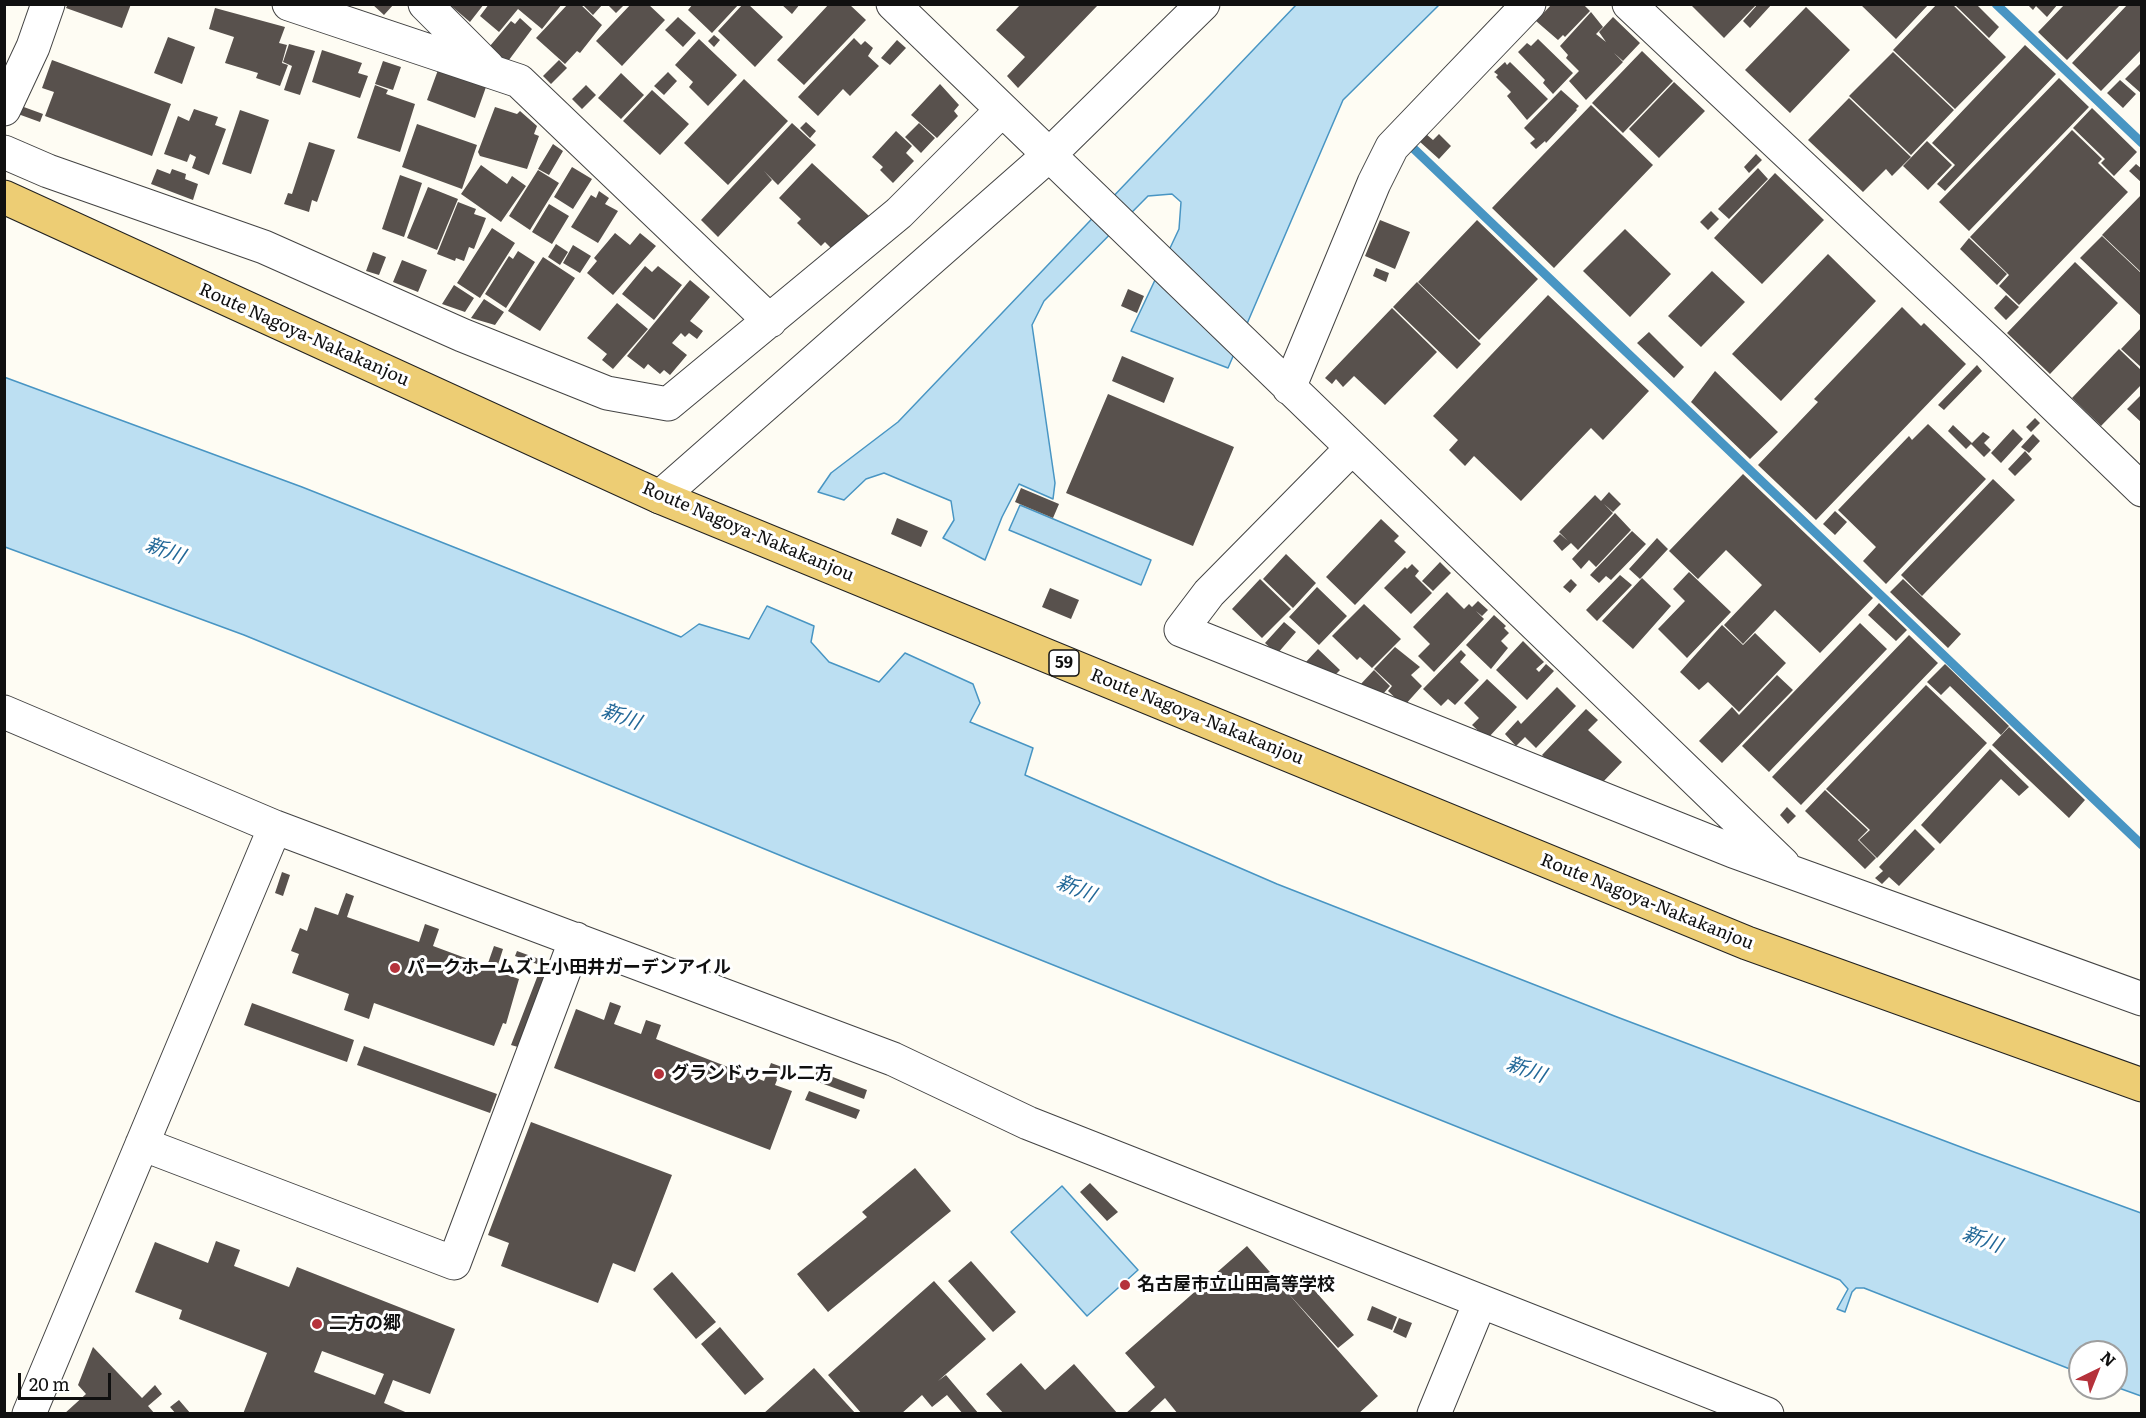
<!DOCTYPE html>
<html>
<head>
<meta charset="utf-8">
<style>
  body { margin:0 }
  #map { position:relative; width:2146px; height:1418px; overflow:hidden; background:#fefcf3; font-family:Literata,serif }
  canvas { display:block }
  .frame { position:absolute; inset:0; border:6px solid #101010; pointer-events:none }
  .north { position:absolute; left:2068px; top:1340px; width:60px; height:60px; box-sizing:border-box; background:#fff; border:2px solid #9f9f9f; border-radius:50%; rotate:43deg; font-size:16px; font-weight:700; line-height:24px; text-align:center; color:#101010 }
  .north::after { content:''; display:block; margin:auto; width:21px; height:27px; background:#b5323b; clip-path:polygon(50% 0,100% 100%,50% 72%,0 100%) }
  .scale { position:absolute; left:18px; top:1373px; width:93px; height:27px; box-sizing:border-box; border:3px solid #101010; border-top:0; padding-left:8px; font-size:18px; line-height:21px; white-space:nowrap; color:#101010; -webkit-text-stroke:4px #fff; paint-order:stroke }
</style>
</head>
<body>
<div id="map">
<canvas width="2146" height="1418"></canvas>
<div class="frame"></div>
<div class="north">N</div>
<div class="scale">20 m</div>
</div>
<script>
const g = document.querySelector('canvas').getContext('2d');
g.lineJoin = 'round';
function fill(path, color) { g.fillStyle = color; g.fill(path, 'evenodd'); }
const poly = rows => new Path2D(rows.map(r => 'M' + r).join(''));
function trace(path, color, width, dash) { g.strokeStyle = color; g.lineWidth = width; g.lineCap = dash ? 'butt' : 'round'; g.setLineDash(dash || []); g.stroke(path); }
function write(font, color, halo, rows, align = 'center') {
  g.font = font + ' Literata,"Noto Sans JP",serif'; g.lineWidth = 6; g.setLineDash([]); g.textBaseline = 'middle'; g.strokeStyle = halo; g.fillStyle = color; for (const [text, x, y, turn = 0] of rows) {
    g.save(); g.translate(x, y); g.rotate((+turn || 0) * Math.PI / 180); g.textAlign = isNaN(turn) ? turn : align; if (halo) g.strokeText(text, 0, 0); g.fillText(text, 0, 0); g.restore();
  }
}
const water = poly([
  [1296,5,1439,5,1343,100,1228,368,1131,331,1179,229,1181,202,1172,194,1148,196,1044,301,1032,325,1055,483,1053,499,1019,484,1002,517,985,560,943,538,954,520,951,501,884,473,866,479,844,500,818,492,831,473,898,422,1296,5],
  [4,377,302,487,681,637,699,624,749,639,767,606,814,626,811,642,829,662,879,682,905,653,973,684,980,703,970,722,1033,748,1025,775,1277,884,1617,1017,1974,1152,2141,1213,2141,1396,2116,1387,2116,1352,2080,1352,2080,1373,1864,1288,1856,1288,1852,1292,1845,1312,1837,1309,1848,1289,1840,1280,806,866,244,635,5,547,4,377],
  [1020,505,1151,560,1141,585,1009,530,1020,505],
  [1062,1186,1138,1270,1087,1316,1011,1232,1062,1186]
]);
fill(water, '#bcdff2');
trace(water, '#4895c3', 1.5);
trace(poly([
  [1996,4,2142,143],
  [1413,148,2142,845]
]), '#4895c3', 9);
fill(poly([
  [68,4,131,4,122,28,66,8],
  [372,4,394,4,384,15],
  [449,4,484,4,470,22],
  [489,4,562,4,542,29,518,9,499,32,480,16],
  [568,4,580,4,602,25,580,53,577,51,565,64,536,38],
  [582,4,603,4,593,15],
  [607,4,625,4,616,13],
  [631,4,648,4,665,20,622,66,596,41],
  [693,4,739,4,712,33,688,10],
  [743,4,748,4,783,37,755,67,718,31],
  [781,4,800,4,792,14],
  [829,4,849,4,866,20,804,85,777,60],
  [1552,4,1583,4,1590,11,1565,37,1563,35,1558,40,1536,21],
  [1690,4,1757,4,1724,38],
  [1758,4,1772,4,1750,28,1743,21],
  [1860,4,1929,4,1896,39],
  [1937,4,1952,4,2006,57,1955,109,1893,50],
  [1954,4,1976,4,1999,27,1989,38],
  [2027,4,2058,4,2047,17,2036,6,2033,10],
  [2065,4,2121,4,2067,60,2038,32],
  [2128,4,2142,4,2142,49,2101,91,2072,63],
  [1020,5,1098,5,1018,88,1007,76,1025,57,996,30],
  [1806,7,1850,50,1790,113,1745,70],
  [215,8,285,27,279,43,287,45,282,63,288,65,280,86,256,78,258,73,225,63,234,37,209,29],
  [1591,12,1603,27,1596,34,1606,42,1599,32,1613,17,1640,43,1623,61,1614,53,1623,62,1586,100,1569,81,1579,71,1566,58,1568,55,1560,46],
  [678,17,696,33,683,47,665,30],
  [520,18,532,29,506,64,490,46,511,21,515,24],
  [714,35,720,40,714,47,708,41],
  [168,37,195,47,182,84,154,73],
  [854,38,861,45,865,41,873,48,868,56,879,66,850,96,843,89,818,116,798,97],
  [699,39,737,75,708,106,689,87,693,82,675,65],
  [1538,39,1573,73,1553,94,1543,83,1545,80,1518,52,1527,43,1531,46],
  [897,40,906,48,890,65,881,58],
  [289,44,315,51,300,95,284,90,292,66,283,62],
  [2025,45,2056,74,1945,191,1937,184,1955,165,1932,143],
  [322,50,362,63,358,73,368,76,360,98,312,82],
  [1642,51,1673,81,1623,133,1592,103],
  [1893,52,1954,110,1911,155,1849,96],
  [52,60,171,104,152,156,45,116,54,92,42,88],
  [559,60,567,68,551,84,543,76],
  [383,61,401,67,393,90,375,84],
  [1505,62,1507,65,1510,62,1548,99,1527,120,1507,96,1511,92,1496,77,1498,75,1494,72],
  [2142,62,2142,94,2125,79],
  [438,70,486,87,475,118,427,100],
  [668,72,677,81,664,95,654,86],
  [621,73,644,95,621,119,598,98],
  [2059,78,2089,107,1969,231,1939,202],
  [744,79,788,121,728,185,684,143],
  [2120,80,2136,94,2123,108,2107,93],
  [1674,82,1705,111,1659,158,1629,129],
  [940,84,959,105,954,111,958,116,937,138,911,115],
  [375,85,388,90,386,94,415,104,400,152,357,138],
  [586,85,596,95,582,109,572,99],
  [652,90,689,124,660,155,623,121],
  [1561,90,1579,106,1576,109,1577,110,1546,143,1545,141,1536,149,1530,143,1535,139,1524,128],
  [1849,98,1911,157,1892,176,1886,169,1863,192,1808,140],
  [1591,105,1653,165,1554,268,1492,208],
  [21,106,43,114,40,122,18,114],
  [495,107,517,114,520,111,537,126,534,134,539,136,527,169,480,156,478,152],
  [2092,108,2137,152,2114,176,2101,163,2105,159,2073,128],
  [194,109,218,117,215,125,226,129,209,175,192,168,196,157,190,154,187,162,164,154,178,116,189,121],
  [240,110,269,120,251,174,222,164],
  [806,122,816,131,810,138,800,128],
  [792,123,816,145,778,185,764,171,772,180,718,237,701,220],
  [919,123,935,138,921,153,905,137],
  [417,124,477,145,462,189,402,167],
  [2072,130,2102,159,2098,163,2128,192,2019,305,1999,286,2009,275,1970,237],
  [896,131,912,146,906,153,914,161,893,183,880,170,883,167,872,157],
  [1426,134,1433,140,1439,134,1451,146,1439,159,1419,141],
  [1927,141,1952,165,1928,190,1903,166],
  [309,142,335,150,317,202,312,200,309,212,284,204,288,193,292,194],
  [553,144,563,151,549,175,538,169],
  [1756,154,1762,160,1749,173,1744,167],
  [812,163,869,216,835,252,825,242,821,246,797,223,801,219,779,198],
  [2136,164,2142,169,2142,183,2129,171],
  [481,165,507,184,512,176,526,186,501,222,461,194],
  [572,167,592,179,573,209,554,197],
  [1758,168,1768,179,1729,219,1718,209],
  [157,169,170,174,172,169,186,174,185,179,198,184,193,200,151,184],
  [538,170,559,183,530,230,509,216],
  [1775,173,1824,220,1762,284,1714,238],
  [400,175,422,183,404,237,382,229],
  [428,187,458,199,437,250,407,238],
  [599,191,609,198,605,204,618,211,598,243,571,227,591,195,596,198],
  [2142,194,2142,273,2102,235],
  [458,202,476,209,474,214,486,218,474,249,469,247,464,261,456,258,455,261,437,254],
  [549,204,569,216,552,244,532,232],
  [1711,211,1719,219,1708,230,1700,222],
  [1380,220,1410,232,1395,269,1365,256],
  [1477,220,1538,279,1479,340,1418,282],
  [492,228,515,243,480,298,457,283],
  [1625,229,1671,274,1630,317,1583,271],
  [615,233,630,245,640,233,656,246,613,295,587,273,597,261,594,258],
  [2102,236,2142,274,2142,317,2080,258],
  [1969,238,2007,274,1997,285,1960,249],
  [556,244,568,252,560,265,548,257],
  [573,245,591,256,580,273,563,263],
  [518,251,535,262,506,308,485,294,509,256,513,259],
  [373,252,386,257,379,275,366,271],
  [1828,254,1876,301,1781,401,1732,354],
  [543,257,575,278,540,331,508,311],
  [402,260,427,270,418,292,393,282],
  [2075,262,2118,303,2050,374,2007,333],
  [645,266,652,272,658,266,682,285,654,320,622,294],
  [1376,268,1389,273,1386,282,1373,276],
  [1712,271,1745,302,1701,347,1668,316],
  [690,280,710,297,690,321,703,331,697,339,689,333,685,337,681,333,672,343,687,355,670,375,664,370,660,374,648,364,644,369,627,356],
  [1417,282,1481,344,1457,369,1393,307],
  [454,285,474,298,465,312,442,304],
  [1128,289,1144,296,1137,313,1121,306],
  [1548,295,1649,391,1603,440,1591,428,1521,501,1474,456,1465,466,1449,450,1458,440,1433,416],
  [2006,295,2019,307,2006,320,1994,308],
  [484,299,504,312,495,325,471,318],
  [617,303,648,329,613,369,602,360,607,354,587,338],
  [1902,307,1921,326,1924,323,1966,364,1816,520,1758,465,1818,402,1814,399],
  [1392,308,1437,352,1385,405,1354,376,1343,387,1336,379,1332,384,1325,378],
  [2142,327,2142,368,2121,349],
  [1649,332,1684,367,1674,378,1637,343],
  [2119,349,2142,371,2142,384,2101,426,2072,398],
  [1122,356,1174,378,1164,403,1112,381],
  [1977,365,1982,371,1944,410,1938,405],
  [1715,371,1778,432,1750,459,1691,402],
  [1108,394,1234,447,1193,546,1066,493],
  [2142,394,2142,423,2127,409],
  [2035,418,2040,423,2031,432,2026,427],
  [1928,424,1986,479,1886,584,1863,561,1876,547,1838,510,1909,436,1912,440],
  [1953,425,1972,443,1966,449,1948,431],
  [2013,429,2023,439,2001,463,1991,453],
  [1983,432,1990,437,1984,443,1991,450,1984,457,1971,444],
  [2033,434,2040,441,2029,453,2021,447],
  [2025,451,2032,459,2015,476,2008,469],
  [1743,474,1873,598,1820,653,1775,610,1743,644,1724,625,1762,585,1726,550,1698,579,1669,551],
  [1993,479,2015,500,1922,596,1901,575],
  [1021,488,1059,504,1053,518,1015,502],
  [1609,492,1621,504,1613,512,1604,504,1613,513,1578,550,1571,543,1562,551,1553,541,1560,534,1568,541,1559,532,1595,495,1601,501],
  [1835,511,1847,522,1835,535,1823,524],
  [1615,513,1631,530,1596,567,1589,560,1581,569,1572,559],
  [897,518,928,531,921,547,891,534],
  [1381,519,1399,536,1394,541,1406,552,1355,605,1326,577],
  [1632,531,1646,544,1611,580,1606,576,1599,583,1590,575],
  [1657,538,1668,549,1640,579,1629,569],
  [1286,554,1316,583,1293,608,1263,579],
  [1440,562,1451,573,1433,591,1422,581],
  [1412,564,1419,571,1415,576,1432,593,1411,614,1384,588,1405,567,1407,569],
  [1689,572,1731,612,1687,658,1658,629,1685,601,1673,589],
  [1620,575,1632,585,1597,621,1586,610],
  [1642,578,1671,606,1633,649,1602,621],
  [1260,579,1291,609,1262,638,1232,609],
  [1571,579,1577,585,1570,593,1563,587],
  [1903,579,1961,634,1948,648,1890,592],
  [1317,587,1347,616,1319,645,1289,617],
  [1050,588,1079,600,1071,619,1042,607],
  [1447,592,1464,609,1469,604,1472,607,1478,601,1488,610,1482,616,1476,611,1484,619,1434,672,1418,656,1430,644,1413,627],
  [1879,603,1907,630,1896,641,1868,615],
  [1364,604,1401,639,1372,668,1360,657,1357,660,1332,636],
  [1494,615,1506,626,1504,628,1509,633,1501,641,1508,648,1491,669,1466,645],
  [1284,622,1296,632,1277,654,1265,643],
  [1860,623,1887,649,1769,772,1742,746],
  [1722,625,1743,645,1755,633,1786,663,1739,712,1708,682,1699,690,1680,672],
  [1909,635,1938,663,1801,805,1772,777],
  [1523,641,1544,662,1536,669,1539,672,1546,664,1554,671,1527,700,1496,670],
  [1395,647,1420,667,1411,675,1422,686,1404,706,1388,691,1392,686,1374,669],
  [1318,649,1340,670,1335,675,1304,664],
  [1461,650,1466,655,1460,662,1479,680,1455,705,1448,699,1441,706,1423,689],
  [1945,664,2009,726,2001,735,1950,686,1941,695,1927,682],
  [1374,670,1390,686,1383,694,1359,686],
  [1777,675,1793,690,1722,763,1699,741,1732,707,1739,715],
  [1487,679,1517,707,1487,739,1472,725,1479,718,1464,703],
  [1926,685,1987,743,1877,858,1859,840,1870,830,1826,789],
  [1557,687,1576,706,1536,748,1525,737,1516,746,1505,734,1518,720,1521,724],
  [1586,709,1598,720,1588,730,1622,762,1602,783,1548,761,1542,755],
  [2009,727,2085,800,2069,818,1992,745],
  [1990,749,2029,787,2019,796,2001,779,1940,844,1921,825],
  [1825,790,1868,830,1858,840,1876,858,1865,869,1805,811],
  [1787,807,1796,816,1788,824,1780,815],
  [1915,829,1935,849,1899,886,1889,877,1882,884,1875,878,1883,871,1879,867],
  [282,872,290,875,283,896,275,893],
  [346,893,354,896,347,917,419,942,425,924,439,929,433,946,487,966,494,946,503,949,496,971,519,979,506,1024,503,1023,494,1046,374,1003,369,1019,344,1010,349,994,292,973,299,954,291,951,300,928,307,931,315,907,338,915],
  [517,951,539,959,537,964,515,956],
  [541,967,548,969,518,1047,511,1045],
  [610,1002,621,1006,614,1024,641,1034,646,1020,661,1025,656,1039,764,1081,771,1063,782,1067,775,1085,792,1091,770,1150,554,1068,576,1009,604,1020],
  [252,1003,354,1040,347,1062,244,1025],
  [364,1046,497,1094,490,1113,357,1065],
  [817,1071,867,1090,864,1099,813,1080],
  [809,1091,860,1110,856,1119,805,1100],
  [531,1122,672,1175,635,1272,613,1263,598,1303,501,1266,509,1243,488,1235],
  [915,1168,951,1211,828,1312,797,1274,867,1217,862,1212],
  [1090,1183,1118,1212,1107,1221,1080,1192],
  [216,1241,240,1250,234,1266,289,1287,297,1267,455,1329,430,1394,393,1380,384,1403,410,1414,243,1414,267,1353,179,1319,182,1310,135,1292,155,1242,208,1263],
  [322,1351,384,1374,375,1395,314,1372],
  [1247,1246,1284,1288,1300,1274,1354,1335,1338,1348,1286,1291,1378,1396,1358,1414,1178,1414,1165,1398,1148,1414,1125,1414,1155,1387,1125,1353],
  [971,1261,1016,1312,993,1332,948,1281],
  [672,1272,716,1322,696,1339,653,1289],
  [934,1281,986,1339,938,1381,946,1375,979,1414,963,1414,947,1395,932,1407,922,1395,901,1414,862,1414,828,1375],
  [1372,1306,1397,1317,1392,1330,1367,1320],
  [1399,1318,1412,1323,1406,1338,1393,1332],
  [720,1327,764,1379,745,1395,701,1344],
  [93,1347,142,1398,155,1385,162,1394,148,1406,155,1414,64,1414,86,1394,78,1385],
  [1021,1363,1045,1390,1074,1364,1118,1414,1004,1414,986,1394],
  [814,1368,856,1414,763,1414],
  [179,1400,191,1414,176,1414,170,1407]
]), '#58514d');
const minor = poly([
  [289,4,519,81,770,321],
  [425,4,488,67],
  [893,4,1783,864],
  [1629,4,1994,347,2142,490],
  [4,109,33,47,48,4],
  [4,152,48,171,264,247,462,335,607,393,668,404,899,213,1002,110],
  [1289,388,1374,183,1392,147,1529,4],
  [1351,449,1209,593,1181,630,1733,851,2142,999],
  [660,497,1049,155,1203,4],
  [4,712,275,827,893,1059,1028,1123,1767,1414],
  [142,1144,454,1263,576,939],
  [29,1414,275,827],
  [1434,1414,1480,1302]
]);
const major = poly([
  [4,197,660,497,1747,943,2142,1085]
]);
trace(minor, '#434343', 35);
trace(major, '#212121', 35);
trace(minor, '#fff', 33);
trace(major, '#edcd74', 33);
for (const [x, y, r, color] of [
  [395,968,6,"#b5323b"],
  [659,1074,6,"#b5323b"],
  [1125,1285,6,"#b5323b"],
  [317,1324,6,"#b5323b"]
]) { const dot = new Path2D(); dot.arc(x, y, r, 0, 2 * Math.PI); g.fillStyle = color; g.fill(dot); trace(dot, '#fff', 2); }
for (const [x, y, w] of [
  [1064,663,30]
]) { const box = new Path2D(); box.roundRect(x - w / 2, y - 13, w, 26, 4.5); g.fillStyle = '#fff'; g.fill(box); trace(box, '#101010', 1.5); }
write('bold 16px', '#101010', null, [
  ["59",1064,663]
]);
write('18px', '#101010', '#fff', [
  ["Route Nagoya-Nakakanjou",304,335,24],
  ["Route Nagoya-Nakakanjou",748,532,23],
  ["Route Nagoya-Nakakanjou",1197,717,22],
  ["Route Nagoya-Nakakanjou",1647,902,22]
]);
write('bold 18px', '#101010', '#fff', [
  ["パークホームズ上小田井ガーデンアイル",407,968],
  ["グランドゥール二方",671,1074],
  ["名古屋市立山田高等学校",1137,1285],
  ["二方の郷",329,1324]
], 'left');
write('italic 20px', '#226898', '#fff', [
  ["新川",165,551,20],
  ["新川",621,717,20],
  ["新川",1076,889,22],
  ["新川",1526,1070,20],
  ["新川",1982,1240,20]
]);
</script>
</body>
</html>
